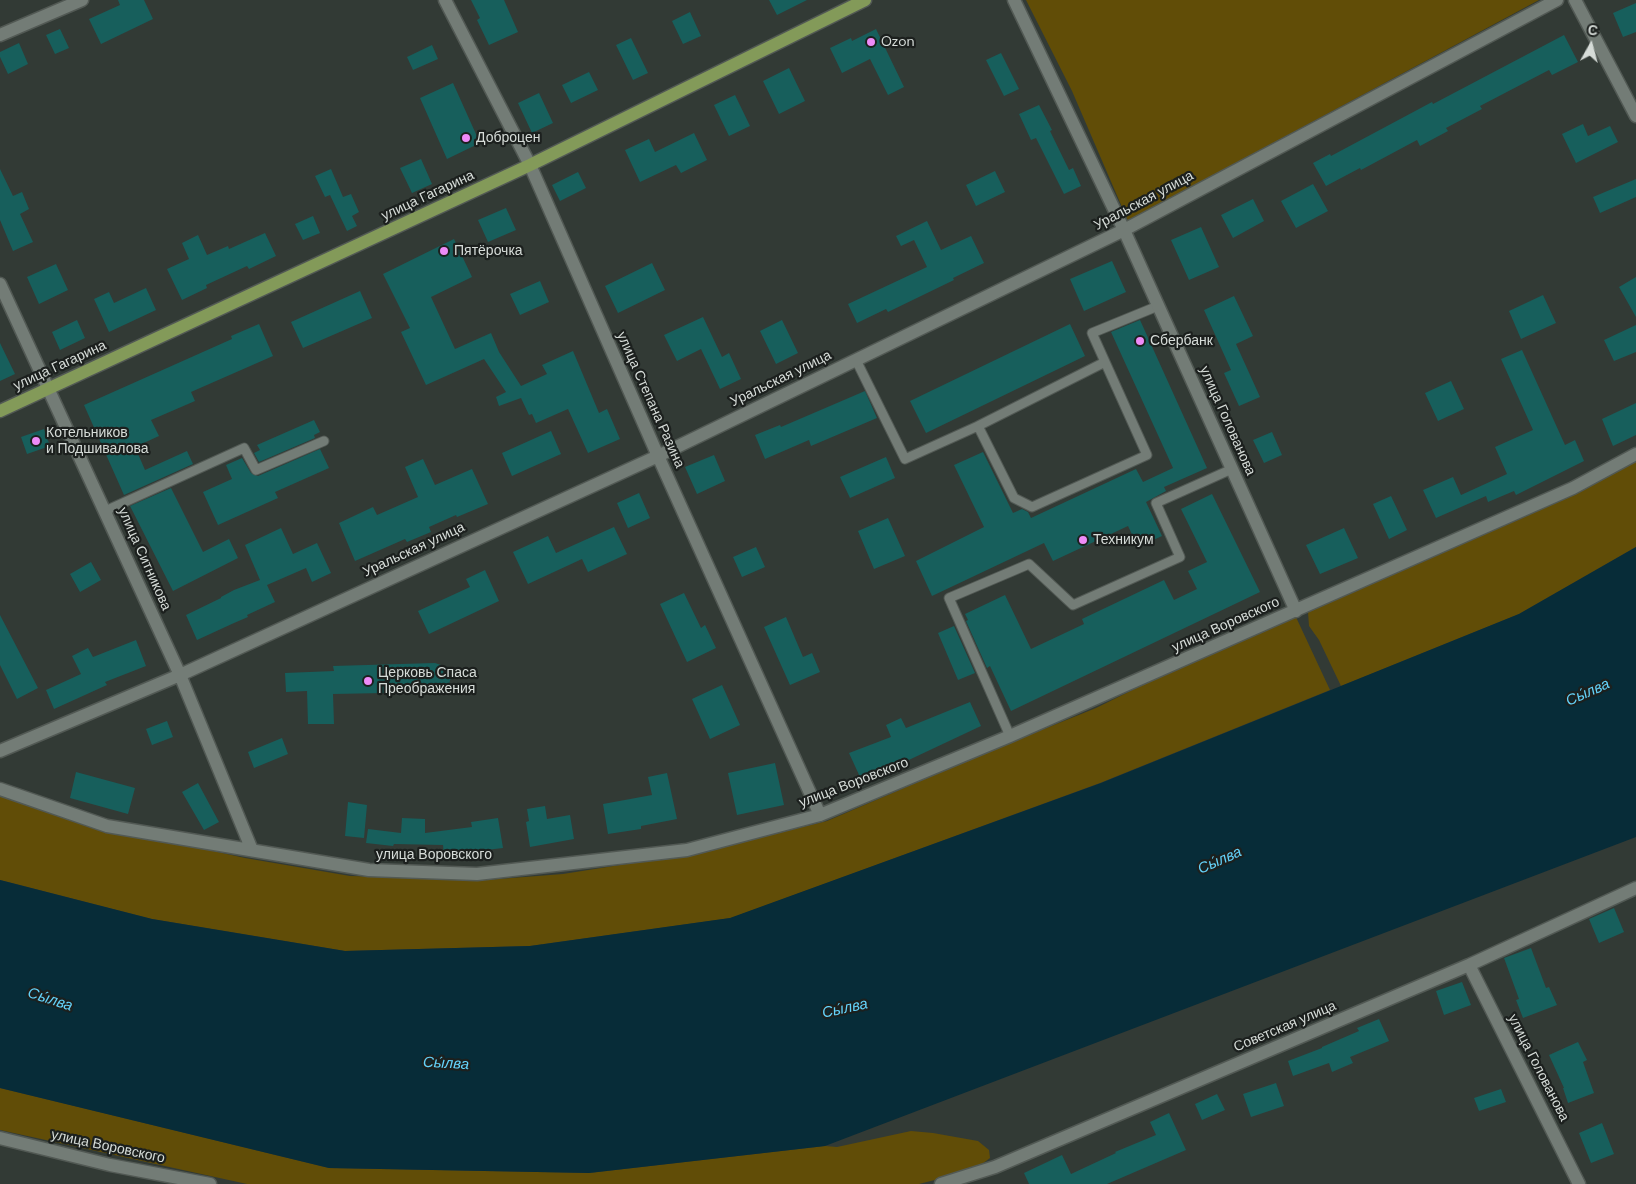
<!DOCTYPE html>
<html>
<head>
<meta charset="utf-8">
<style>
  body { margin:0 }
  #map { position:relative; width:1636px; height:1184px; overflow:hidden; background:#323a35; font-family:"DM Sans",sans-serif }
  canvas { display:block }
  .north { position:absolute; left:1566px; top:20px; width:50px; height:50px; -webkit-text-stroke:4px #1c201e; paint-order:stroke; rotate:7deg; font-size:14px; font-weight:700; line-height:20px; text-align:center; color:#d6dcd8 }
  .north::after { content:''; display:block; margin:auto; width:18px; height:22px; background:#d6dcd8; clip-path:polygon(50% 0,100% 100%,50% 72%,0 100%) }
</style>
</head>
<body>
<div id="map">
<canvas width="1636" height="1184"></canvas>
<div class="north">С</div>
</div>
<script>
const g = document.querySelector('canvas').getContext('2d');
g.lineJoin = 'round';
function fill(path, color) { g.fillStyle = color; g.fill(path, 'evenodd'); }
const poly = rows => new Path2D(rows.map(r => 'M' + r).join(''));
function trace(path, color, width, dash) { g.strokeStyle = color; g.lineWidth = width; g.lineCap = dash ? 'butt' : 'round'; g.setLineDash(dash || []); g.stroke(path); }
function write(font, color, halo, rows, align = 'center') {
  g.font = font + ' "DM Sans",sans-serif'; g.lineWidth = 4.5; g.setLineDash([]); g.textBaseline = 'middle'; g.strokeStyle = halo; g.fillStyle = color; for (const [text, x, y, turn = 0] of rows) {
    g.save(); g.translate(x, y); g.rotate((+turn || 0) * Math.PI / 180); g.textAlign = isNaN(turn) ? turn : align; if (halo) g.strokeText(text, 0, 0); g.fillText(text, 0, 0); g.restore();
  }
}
fill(poly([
  [1026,0,1539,0,1128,221,1072,91],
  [1636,455,1636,547,1519,614,1341,686,1319,640,1309,626,1308,612],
  [1295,615,1330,690,1100,783,731,918,530,946,345,951,152,919,0,880,0,796,102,830,172,842,245,858,350,876,486,880,563,874,702,852,827,821,1002,746,1096,708,1171,671],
  [0,1088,329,1168,589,1173,825,1146,837,1147,911,1131,933,1133,978,1141,989,1150,990,1158,974,1170,919,1184,247,1184,0,1130]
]), '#614d07');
fill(poly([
  [1636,547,1636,837,825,1146,589,1173,329,1168,0,1088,0,880,152,919,345,951,530,946,730,918,1101,783,1519,614]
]), '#072c38');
fill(poly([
  [118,0,144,0,153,19,101,44,89,19,120,5],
  [471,0,504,0,518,32,489,45,477,20,480,18],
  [769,0,807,0,777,15],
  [1636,3,1636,32,1623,37,1613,13],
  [690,12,701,36,683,44,672,21],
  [60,29,69,48,55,54,46,35],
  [876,29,904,87,888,95,870,59,842,73,830,48,851,38,852,41],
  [1564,35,1578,62,1552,75,1549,70,1480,106,1482,109,1446,128,1448,131,1420,146,1417,140,1361,170,1360,168,1326,186,1313,163,1330,154,1331,156,1432,102,1433,104],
  [631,38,648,73,633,80,616,45],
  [19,43,28,64,8,74,0,57,0,52],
  [432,45,438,59,413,70,407,57],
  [1001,53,1019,89,1004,96,986,60],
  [789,68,805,101,779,114,763,81],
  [589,72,598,90,571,103,562,85],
  [453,83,480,143,447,159,420,98],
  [539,93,553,123,532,133,518,103],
  [735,95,750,126,729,136,714,105],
  [1039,105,1052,130,1050,131,1069,170,1073,168,1081,186,1064,194,1036,138,1031,140,1019,114],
  [1583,124,1588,136,1610,126,1618,142,1576,163,1562,134],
  [694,133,707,160,681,173,676,165,640,182,625,150,649,139,655,152],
  [421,159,432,184,412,193,400,168],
  [0,169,13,196,22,192,29,209,20,214,33,242,13,251,0,220],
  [331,169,343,197,351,194,359,212,352,216,357,226,347,231,330,195,325,197,315,176],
  [995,171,1005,192,976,206,966,185],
  [578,172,586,188,560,201,552,185],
  [1636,179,1636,197,1600,213,1593,197],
  [1313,184,1328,211,1296,228,1281,201],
  [1253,199,1264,221,1233,238,1221,215],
  [506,208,516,230,488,242,478,220],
  [313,216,320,233,303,240,295,224],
  [927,221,941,250,971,236,984,263,953,278,954,280,888,312,886,309,857,323,848,304,927,267,914,240,901,246,896,236],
  [1201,227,1219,267,1189,280,1171,240],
  [265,233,276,256,249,269,247,266,206,285,207,288,182,300,167,269,189,259,182,243,198,235,207,255,228,246,229,249],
  [454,239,472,277,431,297,455,349,491,333,499,352,521,386,547,374,542,365,573,351,599,413,607,409,620,439,588,453,568,409,536,423,532,414,529,415,521,398,499,406,496,397,506,392,484,359,426,385,401,332,410,328,383,274],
  [1112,261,1126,292,1084,311,1070,279],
  [652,263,665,290,618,313,605,286],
  [56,264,68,290,39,304,27,277],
  [1636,277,1636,317,1619,287],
  [540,281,549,302,520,315,510,294],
  [146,288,156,310,109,332,94,299,109,292,114,303],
  [360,291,372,318,303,348,291,322],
  [1543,295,1556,323,1521,339,1509,311],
  [1234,296,1253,336,1236,344,1260,397,1239,406,1224,373,1231,370,1204,310],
  [703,317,722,357,729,353,741,379,720,389,701,349,677,361,664,335],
  [77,320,85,338,60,350,52,332],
  [782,320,798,353,776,364,760,331],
  [1140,320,1207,468,1164,487,1166,491,1146,502,1162,536,1138,547,1128,526,1053,561,1044,543,932,596,916,561,984,527,954,465,983,452,1013,513,1022,509,1028,512,1031,518,1136,469,1143,482,1173,468,1111,332],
  [259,324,273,356,191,392,195,401,151,420,159,436,135,447,145,470,187,451,193,464,124,495,84,405,232,339,231,336],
  [1070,324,1085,356,926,433,910,401],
  [1636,325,1636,352,1614,361,1604,340],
  [0,343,15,374,0,381],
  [1522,350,1565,445,1575,440,1584,461,1516,495,1514,491,1488,502,1486,496,1436,518,1423,490,1453,477,1461,495,1507,474,1495,447,1533,430,1501,359],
  [1451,381,1464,409,1438,421,1425,393],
  [865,391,877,418,811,446,809,440,765,459,755,435,780,425,781,427],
  [1636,403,1636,435,1613,446,1602,419],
  [314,420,320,432,314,435,315,438,259,462,254,453,260,450,257,445],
  [44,429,50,446,27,454,21,437],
  [551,431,561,454,512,476,502,453],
  [1272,432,1282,455,1264,463,1253,440],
  [320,449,329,468,275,492,278,498,218,525,203,492,232,479,226,465,242,458,251,473,258,476],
  [714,455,725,481,697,494,685,467],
  [886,457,895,478,850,498,840,477],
  [423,459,435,485,472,469,488,504,457,517,456,515,429,527,431,532,407,542,405,539,355,561,339,523,373,507,377,515,418,497,405,467],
  [171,488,203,552,229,539,238,558,173,591,130,506],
  [639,493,650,518,628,528,617,503],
  [1212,494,1260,592,1011,711,990,666,987,668,966,621,968,620,965,614,1005,595,1031,649,1084,624,1082,619,1164,580,1174,600,1197,589,1188,571,1207,562,1181,509],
  [1391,496,1407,530,1389,539,1373,504],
  [888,518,905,556,874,569,858,531],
  [614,527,627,554,588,572,582,559,528,584,513,552,548,536,556,553],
  [281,528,293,554,317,543,331,573,312,582,306,568,267,585,275,602,247,615,248,617,234,623,197,640,186,615,221,598,221,597,234,590,260,580,245,545],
  [1344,528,1358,558,1320,574,1306,545],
  [756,547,765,567,742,577,733,557],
  [91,562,101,580,80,592,70,574],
  [485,570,499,601,429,634,418,611,470,587,466,579],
  [684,593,701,628,705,625,716,648,687,662,660,604],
  [0,615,38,688,17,699,0,665],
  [786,617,803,657,812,653,820,672,790,685,764,627],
  [954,626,975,673,958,680,938,633],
  [136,640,146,666,105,682,107,685,54,709,46,690,81,674,72,656,88,648,93,657],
  [435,663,441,665,450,672,451,677,449,684,444,689,436,692,333,694,334,724,308,724,307,691,286,692,285,673,334,671,333,666],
  [722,685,740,725,710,739,692,699],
  [970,702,981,726,896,766,895,763,860,777,849,753,891,737,886,725,901,718,906,728],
  [167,721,173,737,152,745,146,729],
  [282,738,288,754,254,768,248,752],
  [775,763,784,805,737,815,728,773],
  [76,772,135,788,128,814,70,798],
  [667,773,677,819,641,826,641,829,608,834,603,804,652,795,648,777],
  [198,783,219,822,204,830,182,792],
  [348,802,367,805,364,838,345,836],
  [545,806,547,819,570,815,574,839,530,847,526,822,529,821,527,809],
  [402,818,425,819,425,833,472,827,471,822,498,818,503,848,444,855,443,845,394,844,393,846,366,843,368,829,401,833],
  [1614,908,1624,932,1599,943,1589,919],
  [1531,948,1546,988,1549,987,1557,1005,1523,1018,1516,1000,1519,999,1504,958],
  [1462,982,1471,1005,1444,1015,1436,991],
  [1379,1019,1389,1041,1350,1057,1353,1063,1332,1072,1329,1063,1293,1076,1288,1061,1322,1048,1322,1047,1359,1031,1357,1028],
  [1578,1042,1587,1060,1583,1062,1594,1093,1568,1103,1563,1088,1564,1088,1549,1055],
  [1276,1083,1284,1106,1251,1117,1243,1094],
  [1501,1089,1506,1102,1479,1111,1474,1098],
  [1217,1094,1225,1110,1202,1120,1195,1104],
  [1169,1113,1186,1150,1107,1184,1029,1184,1024,1173,1062,1155,1071,1174,1116,1153,1115,1152,1156,1135,1150,1122],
  [1602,1123,1614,1154,1591,1163,1579,1133]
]), '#175f5c');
const service = poly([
  [856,360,905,459,978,426,1014,498,1032,507,1147,455,1092,333,1158,306],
  [978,426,1105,362],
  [105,511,244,448,256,470,324,441],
  [1010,736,949,598,1029,564,1073,605,1180,557,1156,503,1232,469]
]);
const minor = poly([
  [445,0,530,165,658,456,820,815],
  [1014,0,1124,230,1296,611],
  [1575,0,1636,116],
  [0,35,82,0],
  [0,284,180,675,252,850],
  [0,751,180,675,658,456,1124,230,1557,0],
  [0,789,107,826,369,870,477,874,687,850,820,815,1010,736,1573,488,1636,454],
  [1469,965,1579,1184],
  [0,1138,110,1165,210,1184],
  [941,1184,995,1167,1469,965,1636,888]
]);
const primary = poly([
  [0,411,530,165,865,0]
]);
trace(service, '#525954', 11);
trace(minor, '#525954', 15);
trace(primary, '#525954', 15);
trace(service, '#737c76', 9);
trace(minor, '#737c76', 12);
trace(primary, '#839a59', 12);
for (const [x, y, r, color] of [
  [871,42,5,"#ee8bf8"],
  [466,138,5,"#ee8bf8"],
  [444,251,5,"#ee8bf8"],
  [1140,341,5,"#ee8bf8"],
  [36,441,5,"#ee8bf8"],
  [1083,540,5,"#ee8bf8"],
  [368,681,5,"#ee8bf8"]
]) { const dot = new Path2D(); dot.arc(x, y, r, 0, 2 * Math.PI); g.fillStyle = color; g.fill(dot); trace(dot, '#1c201e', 2); }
write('14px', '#d6dcd8', '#1c201e', [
  ["Ozon",881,42],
  ["Доброцен",476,138],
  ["Пятёрочка",454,251],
  ["Сбербанк",1150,341],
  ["Котельников",46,433],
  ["и Подшивалова",46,449],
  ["Техникум",1093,540],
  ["Церковь Спаса",378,673],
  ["Преображения",378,689]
], 'left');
write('14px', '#d6dcd8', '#1c201e', [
  ["улица Гагарина",428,196,-25],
  ["Уральская улица",1144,201,-28],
  ["улица Гагарина",60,366,-25],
  ["Уральская улица",781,379,-26],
  ["улица Степана Разина",650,400,66],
  ["улица Голованова",1227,421,66],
  ["Уральская улица",414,550,-25],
  ["улица Ситникова",144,559,66],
  ["улица Воровского",1226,625,-24],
  ["улица Воровского",854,783,-21],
  ["улица Воровского",434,855],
  ["Советская улица",1285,1027,-23],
  ["улица Голованова",1538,1068,63],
  ["улица Воровского",108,1147,12]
]);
write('italic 15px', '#64d3fa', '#1c201e', [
  ["Сы́лва",1588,693,-24],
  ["Сы́лва",1220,861,-24],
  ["Сы́лва",50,1000,18],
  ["Сы́лва",845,1009,-12],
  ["Сы́лва",446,1064,3]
]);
</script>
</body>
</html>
